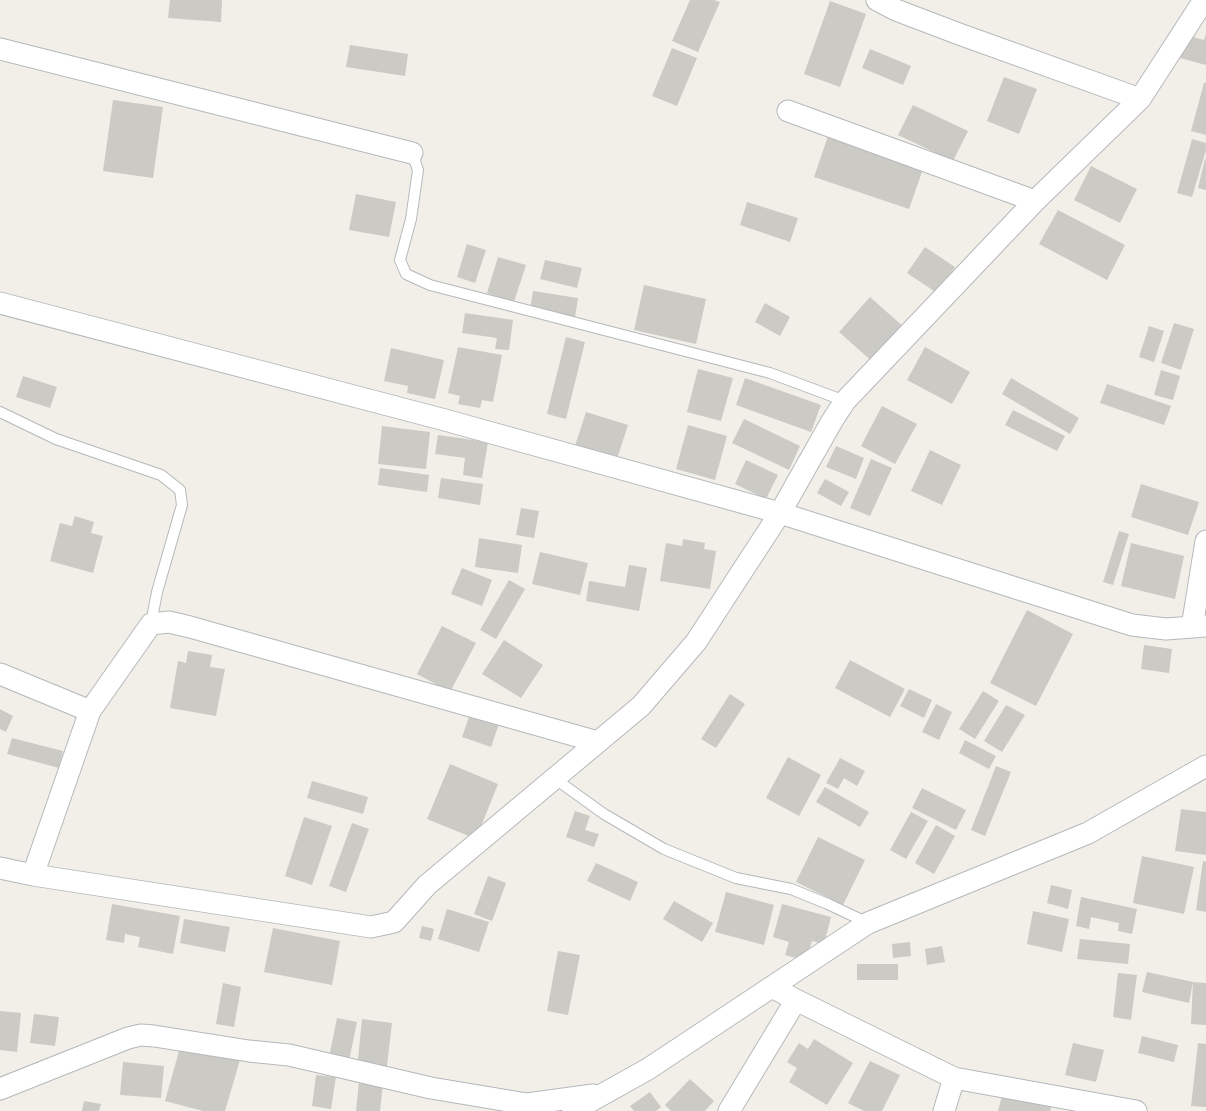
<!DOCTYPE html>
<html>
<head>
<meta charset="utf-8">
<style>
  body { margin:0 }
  canvas { display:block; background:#f1efe8 }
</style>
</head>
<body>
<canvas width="1206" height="1111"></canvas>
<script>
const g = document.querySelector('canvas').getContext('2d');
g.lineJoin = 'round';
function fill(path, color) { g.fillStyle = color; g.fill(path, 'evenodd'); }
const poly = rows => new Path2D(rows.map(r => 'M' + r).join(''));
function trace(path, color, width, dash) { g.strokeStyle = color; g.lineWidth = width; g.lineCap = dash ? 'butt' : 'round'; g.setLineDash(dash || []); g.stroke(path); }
fill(poly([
  [170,0,222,0,221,22,168,18],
  [690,0,714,0,720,2,698,52,672,41],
  [830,1,866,14,840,87,804,74],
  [1182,34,1204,40,1206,34,1206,65,1176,57],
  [350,45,408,54,405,76,346,67],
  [672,48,697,58,677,106,652,96],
  [870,49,911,66,903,85,862,68],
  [1004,77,1037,89,1019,134,987,121],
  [1204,83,1206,83,1206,135,1191,131],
  [113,100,163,107,153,178,103,171],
  [913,105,968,131,953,161,898,135],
  [828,136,923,169,909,209,814,177],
  [1192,139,1206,143,1206,150,1192,197,1177,193],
  [1205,159,1206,159,1206,190,1198,188],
  [1091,166,1137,189,1120,223,1074,200],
  [356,194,396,202,389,237,349,230],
  [747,202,798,218,790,242,740,225],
  [1058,210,1125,245,1107,280,1039,244],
  [467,244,486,250,475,283,457,277],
  [925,247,955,267,937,293,907,273],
  [498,257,526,265,514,302,487,293],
  [545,260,582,268,577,288,540,279],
  [644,285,706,299,696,344,634,330],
  [533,291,578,298,575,318,530,310],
  [870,297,906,329,875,364,839,332],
  [765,303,790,317,780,336,755,322],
  [465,313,513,320,509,350,495,349,497,338,462,333],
  [1174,323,1194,329,1181,370,1161,363],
  [1149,326,1164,331,1154,362,1139,357],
  [566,337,585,342,566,419,547,414],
  [458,347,502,355,493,402,482,400,480,408,458,404,460,396,448,393],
  [925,347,970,372,952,404,907,380],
  [391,348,444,360,435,399,407,393,408,386,384,381],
  [698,369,733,378,721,421,687,412],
  [1161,370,1180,376,1173,400,1154,395],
  [23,376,57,387,50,408,16,397],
  [745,378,821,405,811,432,736,405],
  [1011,378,1079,418,1070,434,1002,394],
  [1107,384,1171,406,1164,425,1100,403],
  [882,406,917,424,895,464,861,446],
  [1013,410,1065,436,1057,451,1005,425],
  [586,412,628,425,617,459,575,446],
  [744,419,800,446,789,470,732,443],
  [688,425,727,436,715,480,676,469],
  [382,426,430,432,426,469,378,464],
  [438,435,488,442,482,478,463,475,465,458,435,454],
  [836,446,864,458,856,479,826,467],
  [930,450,961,465,942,505,911,491],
  [871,459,892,468,870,516,850,508],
  [746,460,778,475,766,499,735,484],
  [380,468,429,475,427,492,378,485],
  [441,478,483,484,480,505,438,498],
  [825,479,849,492,841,506,817,493],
  [1141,484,1199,502,1188,535,1131,517],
  [521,508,539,511,534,538,516,535],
  [75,516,94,522,91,533,103,536,93,573,50,561,60,523,72,526],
  [1119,531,1129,534,1113,585,1103,582],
  [479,538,522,545,518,573,475,567],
  [683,539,705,543,704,549,716,551,710,589,660,581,666,543,682,546],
  [1131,543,1184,556,1175,599,1121,586],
  [540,552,588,563,580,595,532,584],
  [629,565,647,568,639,611,586,601,589,581,625,587],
  [462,568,492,580,482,606,451,594],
  [509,580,525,589,496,639,480,630],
  [1027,610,1073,634,1036,706,990,683],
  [442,626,476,643,450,692,417,674],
  [504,640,543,665,521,698,482,674],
  [1144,645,1172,649,1169,673,1141,669],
  [188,651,212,655,210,667,225,669,216,716,170,708,178,661,186,663],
  [850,660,905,689,890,717,835,688],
  [909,689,932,700,924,718,900,706],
  [983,691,999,701,975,739,959,729],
  [730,694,745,704,716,748,701,739],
  [936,704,952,712,939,740,922,732],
  [1006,705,1025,715,1002,752,984,741],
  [0,709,13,716,6,732,0,729],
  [470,714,499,724,491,747,462,737],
  [12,738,63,751,59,768,7,754],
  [965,740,996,756,989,769,959,753],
  [788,757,821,775,799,816,766,798],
  [840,758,865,771,857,786,844,778,838,789,826,783],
  [450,764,498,784,476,839,427,819],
  [996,766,1011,772,985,836,971,830],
  [312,781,368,797,363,814,307,798],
  [825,787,869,812,860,827,816,802],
  [922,788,966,810,956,830,912,808],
  [1181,809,1206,812,1206,855,1175,851],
  [575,811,590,816,585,830,599,834,594,847,566,837],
  [911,812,928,821,906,859,890,850],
  [304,817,332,826,312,885,285,876],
  [352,823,369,829,346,892,329,886],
  [936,825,955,836,934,874,915,863],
  [818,837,865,860,843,905,796,882],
  [1142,856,1194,867,1184,914,1133,903],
  [1203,861,1206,862,1206,912,1196,910],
  [596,863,638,882,630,901,587,881],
  [488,876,506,883,492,921,474,914],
  [1051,885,1072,890,1068,909,1047,903],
  [726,892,774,905,764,945,715,932],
  [1081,897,1137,909,1132,934,1118,931,1119,923,1091,917,1089,929,1076,926],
  [674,901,713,923,702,942,663,919],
  [112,904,180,916,173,954,138,947,140,937,125,934,124,943,106,940],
  [782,904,831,917,824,944,812,941,806,961,785,955,789,942,773,937],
  [447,909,489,922,479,952,438,939],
  [1033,911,1069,919,1062,952,1027,944],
  [184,919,230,927,225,952,180,943],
  [422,926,434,929,431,941,419,938],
  [273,928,340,941,332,985,264,972],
  [1080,939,1130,944,1128,964,1077,959],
  [910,942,911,956,893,958,892,944],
  [942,946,945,962,927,965,925,949],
  [558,951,580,955,568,1015,547,1011],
  [857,964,898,964,898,980,857,980],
  [1147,972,1193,982,1189,1003,1142,992],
  [1118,973,1137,975,1131,1020,1113,1017],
  [1193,982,1206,983,1206,1025,1191,1024],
  [223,983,241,987,234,1027,216,1024],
  [0,1011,21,1013,17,1052,0,1050],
  [34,1014,59,1017,55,1046,30,1043],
  [337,1018,357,1022,348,1066,328,1062],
  [362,1019,392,1023,386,1074,357,1070],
  [1142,1036,1178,1045,1174,1062,1138,1053],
  [814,1039,853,1063,827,1105,789,1082,797,1068,787,1062,799,1043,808,1049],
  [1073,1043,1104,1050,1096,1082,1065,1075],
  [1198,1043,1206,1044,1206,1107,1191,1106],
  [181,1044,240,1060,225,1111,203,1111,165,1101],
  [870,1061,900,1075,882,1111,864,1111,848,1103],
  [123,1062,164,1066,161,1098,120,1095],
  [316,1075,336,1077,331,1109,312,1106],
  [690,1079,714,1101,705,1111,671,1111,665,1105],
  [359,1082,383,1084,380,1111,356,1111],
  [650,1092,661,1107,656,1111,634,1111,630,1106],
  [1003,1092,1052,1104,1050,1111,998,1111],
  [84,1101,101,1104,99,1111,82,1111]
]), '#cccac5');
const service = poly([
  [412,153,418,170,411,219,400,260,406,274,430,285,770,373,845,401],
  [0,412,56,439,161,475,180,490,182,505,157,592,151,624],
  [554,778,604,814,664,849,736,878,791,889,828,904,868,923]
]);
const minor = poly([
  [877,0,896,10,959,34,1140,99],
  [0,49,412,153],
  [788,111,1035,201],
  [0,303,445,420,780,513,1132,625,1166,629,1206,626],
  [1192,627,1206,541],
  [0,674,90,711],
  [0,868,33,875,371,927,394,922,427,885,641,706,696,642,780,513,832,421,845,401,1035,201,1140,99,1204,0],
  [33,875,90,711,151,624,169,622,190,627,598,742],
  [772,987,796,1000,954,1078,1136,1111],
  [0,1089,128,1038,141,1035,154,1036,249,1051,289,1055,431,1088,527,1104,593,1095],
  [573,1111,648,1069,868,923,1088,833,1206,766],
  [729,1111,796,1000],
  [944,1111,954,1078]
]);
trace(service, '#b5b8bc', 12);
trace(minor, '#b5b8bc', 23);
trace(service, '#fff', 10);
trace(minor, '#fff', 21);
</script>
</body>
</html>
